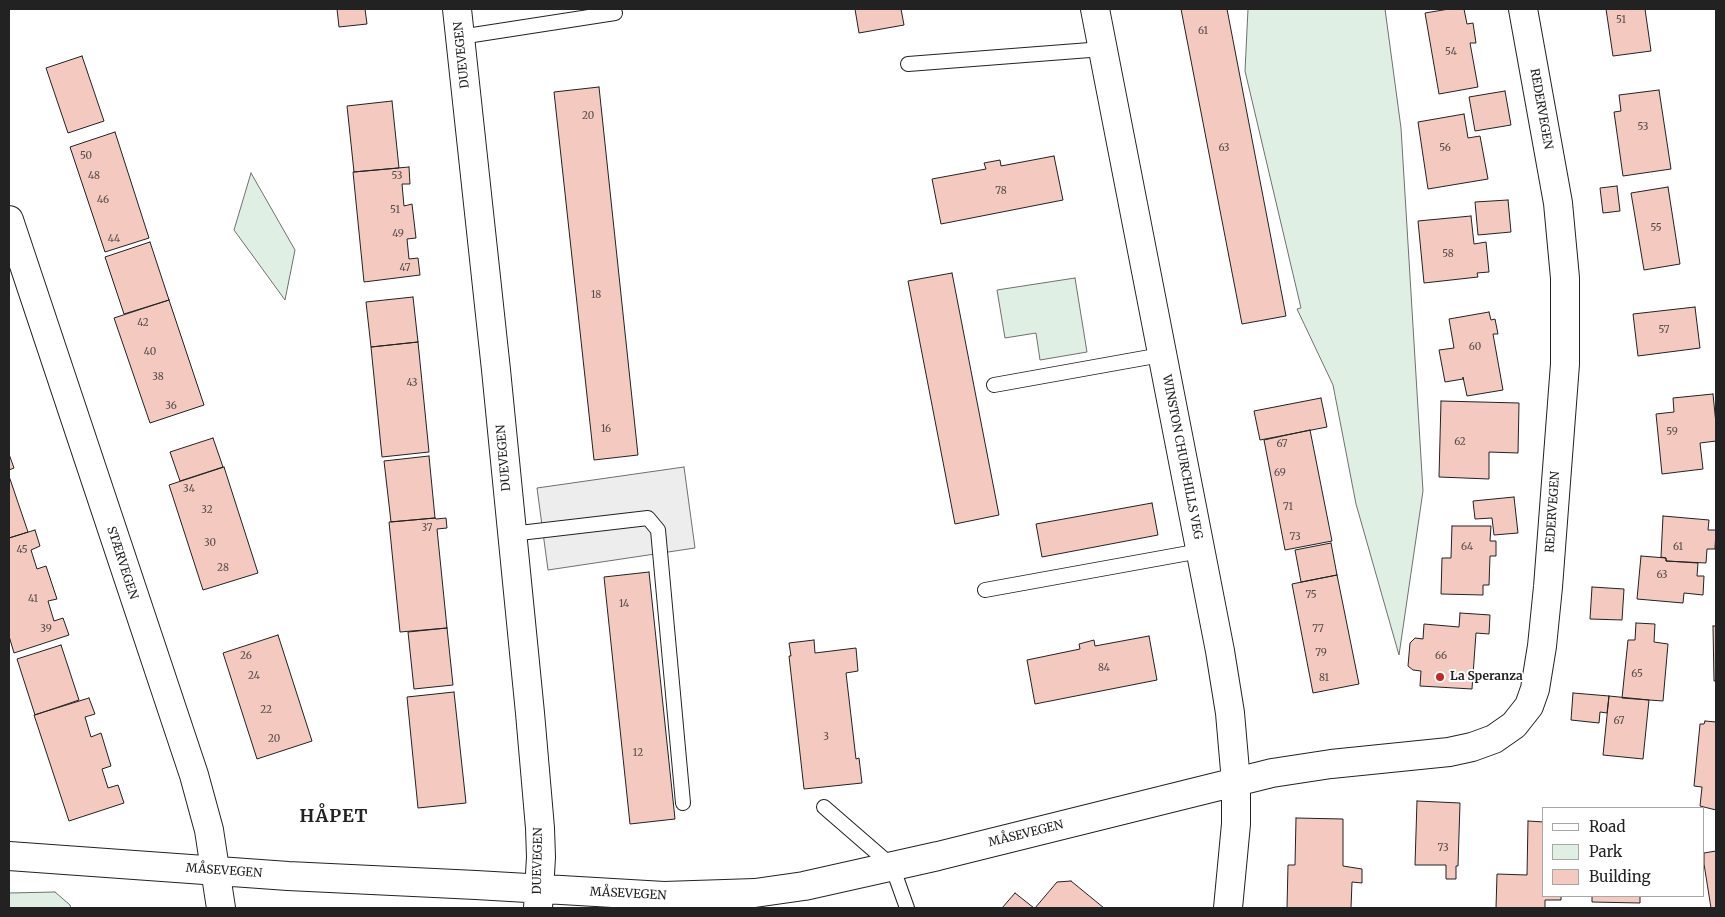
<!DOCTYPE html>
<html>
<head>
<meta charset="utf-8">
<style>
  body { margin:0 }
  #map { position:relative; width:1725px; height:917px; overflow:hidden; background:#fff; font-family:Merriweather,serif }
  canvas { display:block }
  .frame { position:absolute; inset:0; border:10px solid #222; pointer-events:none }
  .legend { position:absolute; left:1542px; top:807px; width:162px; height:90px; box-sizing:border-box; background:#fff; border:1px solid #a7a7a7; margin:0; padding:6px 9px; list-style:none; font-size:15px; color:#222 }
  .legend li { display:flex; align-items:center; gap:10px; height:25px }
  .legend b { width:25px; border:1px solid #a7a7a7 }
</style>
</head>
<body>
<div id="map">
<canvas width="1725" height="917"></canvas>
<div class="frame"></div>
<ul class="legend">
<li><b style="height:6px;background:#fff"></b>Road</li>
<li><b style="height:14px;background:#e0efe3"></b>Park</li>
<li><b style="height:14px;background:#f3c9c0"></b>Building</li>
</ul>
</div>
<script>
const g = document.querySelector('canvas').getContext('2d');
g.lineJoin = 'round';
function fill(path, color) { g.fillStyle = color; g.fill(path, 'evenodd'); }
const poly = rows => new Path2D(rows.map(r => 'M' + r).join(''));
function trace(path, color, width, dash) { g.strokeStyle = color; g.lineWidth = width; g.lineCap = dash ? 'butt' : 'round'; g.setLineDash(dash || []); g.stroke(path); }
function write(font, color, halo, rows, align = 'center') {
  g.font = font + ' Merriweather,serif'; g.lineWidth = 4; g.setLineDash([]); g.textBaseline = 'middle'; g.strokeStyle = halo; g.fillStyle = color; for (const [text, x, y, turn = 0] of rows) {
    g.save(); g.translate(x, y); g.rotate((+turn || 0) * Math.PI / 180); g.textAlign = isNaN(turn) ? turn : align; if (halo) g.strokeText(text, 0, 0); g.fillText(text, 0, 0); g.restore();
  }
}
const green = poly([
  [1248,9,1385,9,1401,128,1423,491,1399,655,1356,504,1333,385,1297,309,1301,308,1245,71,1248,9],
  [251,173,295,250,285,300,234,230,251,173],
  [1075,278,1087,352,1040,360,1036,333,1005,338,997,290,1075,278],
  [55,892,70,905,71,908,9,908,9,893,55,892]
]);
fill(green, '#e0efe3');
trace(green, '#6f6f6f', 1);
const parking = poly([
  [684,467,695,548,548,570,537,488,684,467]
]);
fill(parking, '#ededed');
trace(parking, '#6f6f6f', 1);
const building = poly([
  [337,9,365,9,367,24,339,27,337,9],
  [855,9,901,9,904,25,859,33,855,9],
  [1181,9,1227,9,1286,316,1242,324,1181,9],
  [1449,9,1464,9,1467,24,1473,23,1476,43,1470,43,1478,87,1439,94,1425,13,1449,9],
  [1606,9,1645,9,1651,51,1613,56,1606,9],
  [82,56,104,121,68,133,46,68,82,56],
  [599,87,638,455,594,460,554,92,599,87],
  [1659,90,1671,169,1623,176,1614,112,1621,111,1619,95,1659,90],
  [1505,91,1511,125,1475,131,1469,97,1505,91],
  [392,101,399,168,354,172,347,106,392,101],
  [1464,114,1468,138,1480,136,1488,179,1428,189,1418,122,1464,114],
  [115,132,149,238,105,252,70,147,115,132],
  [1054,156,1063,200,941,224,932,179,986,169,984,163,1000,160,1001,166,1054,156],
  [409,167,410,184,402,184,404,206,412,204,416,238,407,239,409,259,418,258,420,275,364,282,353,172,409,167],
  [1617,186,1620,211,1603,213,1600,188,1617,186],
  [1668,187,1680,264,1644,270,1631,193,1668,187],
  [1508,200,1511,232,1478,235,1475,202,1508,200],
  [1471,216,1474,244,1486,242,1489,272,1477,273,1478,277,1424,283,1418,221,1471,216],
  [150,242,169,300,124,314,105,257,150,242],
  [952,273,999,515,955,524,908,281,952,273],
  [413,297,418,342,371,347,366,302,413,297],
  [169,300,204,405,150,423,114,318,169,300],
  [1695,307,1700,348,1638,356,1633,314,1695,307],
  [1489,312,1491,320,1495,319,1498,334,1493,334,1503,390,1467,396,1463,377,1463,379,1445,382,1439,350,1454,348,1449,319,1489,312],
  [418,342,429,452,382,457,371,347,418,342],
  [1713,394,1716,424,1716,441,1700,443,1703,469,1662,474,1656,414,1674,412,1673,398,1713,394],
  [1321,398,1327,427,1260,440,1254,411,1321,398],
  [1441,401,1519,403,1518,453,1489,452,1489,479,1439,477,1441,401],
  [1310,430,1332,541,1285,550,1264,440,1310,430],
  [213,438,223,467,180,481,170,452,213,438],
  [9,454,14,468,9,470,9,454],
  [429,456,435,518,391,522,384,461,429,456],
  [224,467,258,573,203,590,169,485,224,467],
  [9,476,28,532,9,538,9,476],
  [1514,497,1518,533,1494,535,1492,518,1475,519,1473,501,1514,497],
  [1152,503,1158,535,1042,557,1036,524,1152,503],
  [1663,516,1709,520,1708,530,1716,530,1715,549,1707,549,1706,563,1666,561,1666,558,1661,557,1663,516],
  [435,518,436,519,446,518,447,528,437,529,447,628,400,632,389,522,435,518],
  [1452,526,1491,526,1490,541,1496,541,1496,556,1490,556,1489,585,1483,585,1483,595,1441,594,1442,558,1451,558,1452,526],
  [35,530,40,546,31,550,37,569,46,566,57,599,48,601,54,621,63,618,69,635,14,653,9,636,9,538,35,530],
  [1331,543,1337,575,1301,582,1295,550,1331,543],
  [1641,556,1666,558,1666,561,1698,563,1697,576,1704,576,1703,595,1684,593,1683,603,1637,599,1641,556],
  [649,572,675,819,630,824,604,577,649,572],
  [1337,575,1359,684,1313,693,1292,584,1337,575],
  [1592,587,1624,589,1622,620,1590,619,1592,587],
  [1460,613,1490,615,1489,634,1476,633,1472,689,1420,686,1421,671,1413,670,1408,666,1410,643,1415,638,1423,639,1424,624,1459,627,1460,613],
  [1636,623,1655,624,1654,642,1668,644,1663,701,1622,698,1628,640,1635,640,1636,623],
  [1713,626,1716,626,1716,681,1714,681,1713,626],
  [447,628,453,685,414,689,408,632,447,628],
  [278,635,312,741,257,759,223,653,278,635],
  [1149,636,1157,680,1035,704,1027,660,1080,649,1079,644,1094,640,1095,646,1149,636],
  [814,640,815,653,856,648,858,671,846,673,856,759,859,758,862,783,804,789,789,656,791,656,789,643,814,640],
  [61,645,79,700,35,715,17,659,61,645],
  [454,692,466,803,418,808,407,697,454,692],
  [1573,693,1609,696,1607,713,1600,712,1599,723,1571,720,1573,693],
  [1609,696,1649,700,1643,759,1603,755,1609,696],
  [89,698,95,714,85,717,91,737,101,733,111,766,102,769,108,788,118,785,124,803,69,821,34,715,89,698],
  [1705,721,1716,722,1716,810,1700,806,1702,787,1694,786,1700,724,1704,724,1705,721],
  [1417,801,1460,803,1458,866,1456,866,1456,879,1446,879,1446,865,1415,865,1417,801],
  [1296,818,1343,819,1343,866,1362,869,1362,883,1352,882,1351,908,1287,908,1288,865,1295,865,1296,818],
  [1528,821,1544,822,1544,896,1561,896,1561,900,1545,900,1545,908,1496,908,1497,874,1527,875,1528,821],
  [1716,851,1716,908,1711,908,1704,864,1704,853,1716,851],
  [1071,881,1104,908,1035,908,1057,882,1071,881],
  [1015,893,1034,908,1002,908,1015,893],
  [1592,896,1640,896,1640,903,1592,902,1592,896]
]);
fill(building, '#f3c9c0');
trace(building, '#222', 1);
const lane = poly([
  [460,37,615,13],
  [908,64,1103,49],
  [994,385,1161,355],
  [511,534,648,518,658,530,683,803],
  [985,590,1200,551],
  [824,807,892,866,907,908]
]);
const street = poly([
  [457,9,496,370,530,713,540,828,541,857,538,908],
  [1095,9,1220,651,1230,713,1236,782,1236,824,1228,908],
  [9,220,194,775,209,830,221,908],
  [9,856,288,876,476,885,664,896,755,893,804,886,938,856,1272,773,1331,764,1449,752,1472,747,1494,739,1514,725,1529,706,1535,689,1542,646,1548,587,1565,364,1565,278,1558,203,1523,9]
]);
trace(lane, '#222', 16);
trace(street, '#222', 30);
trace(lane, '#fff', 14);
trace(street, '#fff', 28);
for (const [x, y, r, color] of [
  [1440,677,5,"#c62828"]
]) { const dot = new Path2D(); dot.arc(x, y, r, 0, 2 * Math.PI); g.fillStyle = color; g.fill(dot); trace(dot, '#fff', 2); }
write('10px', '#564c4a', null, [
  ["51",1621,20],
  ["61",1203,31],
  ["54",1451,52],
  ["20",588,116],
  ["53",1643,127],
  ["63",1224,148],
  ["56",1445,148],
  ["50",86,156],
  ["48",94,176],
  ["53",397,176],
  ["78",1001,191],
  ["46",103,200],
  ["51",395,210],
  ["55",1656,228],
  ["49",398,234],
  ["44",114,239],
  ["58",1448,254],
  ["47",405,268],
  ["18",596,295],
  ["42",143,323],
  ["57",1664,330],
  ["60",1475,347],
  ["40",150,352],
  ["38",158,377],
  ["43",412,383],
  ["36",171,406],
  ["16",606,429],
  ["59",1672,432],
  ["62",1460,442],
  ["67",1282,444],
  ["69",1280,473],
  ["34",189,489],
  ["71",1288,507],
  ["32",207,510],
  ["37",427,528],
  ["73",1295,537],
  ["30",210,543],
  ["64",1467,547],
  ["61",1678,547],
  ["45",22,550],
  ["28",223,568],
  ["63",1662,575],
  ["75",1311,595],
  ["41",33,599],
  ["14",624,604],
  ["39",46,629],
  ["77",1318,629],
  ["79",1321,653],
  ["26",246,656],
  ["66",1441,656],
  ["84",1104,668],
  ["65",1637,674],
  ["24",254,676],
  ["81",1324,678],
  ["22",266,710],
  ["67",1619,721],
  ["3",826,737],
  ["20",274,739],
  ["12",638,753],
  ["73",1443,848]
]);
write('12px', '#222', '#fff', [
  ["DUEVEGEN",462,55,-96],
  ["REDERVEGEN",1541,109,80],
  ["WINSTON CHURCHILLS VEG",1182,457,79],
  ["DUEVEGEN",504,458,-95],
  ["REDERVEGEN",1553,512,-86],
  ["STÆRVEGEN",122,563,72],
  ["MÅSEVEGEN",1026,834,-14],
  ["DUEVEGEN",538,861,-89],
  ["MÅSEVEGEN",224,871,4],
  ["MÅSEVEGEN",628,894,3]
]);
write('bold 12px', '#222', '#fff', [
  ["La Speranza",1450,677]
], 'left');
g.letterSpacing = '1px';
write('bold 18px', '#222', '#fff', [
  ["HÅPET",334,817]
]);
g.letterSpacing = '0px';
</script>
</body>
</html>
